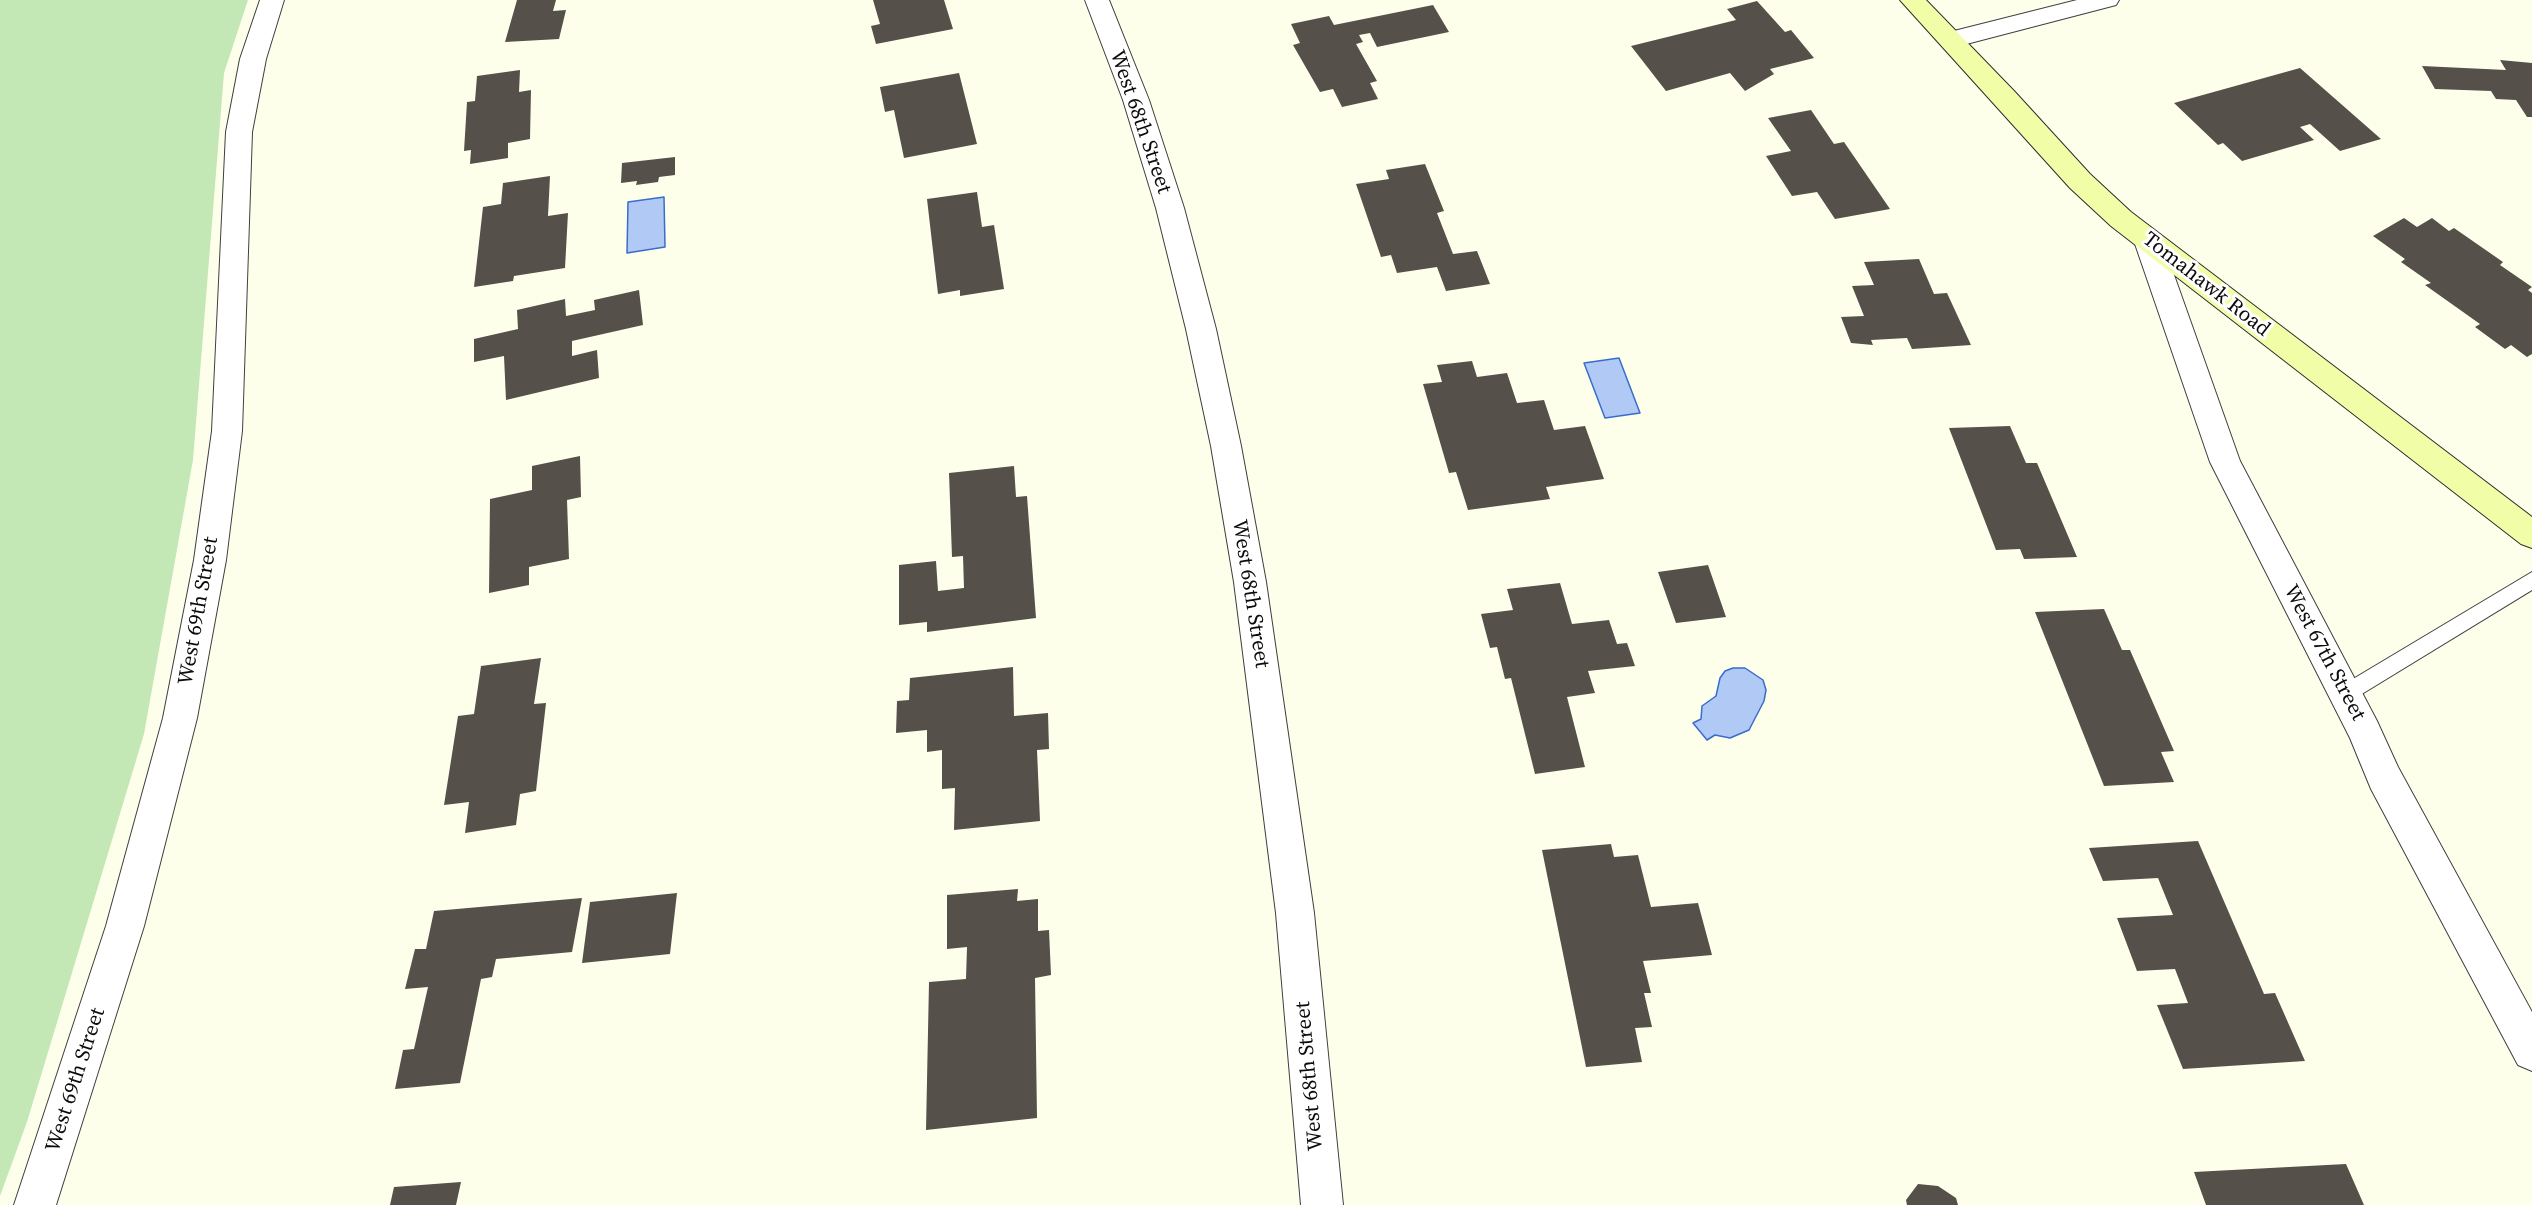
<!DOCTYPE html>
<html>
<head>
<meta charset="utf-8">
<style>
  body { margin:0 }
  canvas { display:block; background:#feffeb }
</style>
</head>
<body>
<canvas width="2532" height="1205"></canvas>
<script>
const g = document.querySelector('canvas').getContext('2d');
g.lineJoin = 'round';
function fill(path, color) { g.fillStyle = color; g.fill(path, 'evenodd'); }
const poly = rows => new Path2D(rows.map(r => 'M' + r).join(''));
function trace(path, color, width, dash) { g.strokeStyle = color; g.lineWidth = width; g.lineCap = dash ? 'butt' : 'round'; g.setLineDash(dash || []); g.stroke(path); }
function write(font, color, halo, rows, align = 'center') {
  g.font = font + ' "Source Serif 4",serif'; g.lineWidth = 6; g.setLineDash([]); g.textBaseline = 'middle'; g.strokeStyle = halo; g.fillStyle = color; for (const [text, x, y, turn = 0] of rows) {
    g.save(); g.translate(x, y); g.rotate((+turn || 0) * Math.PI / 180); g.textAlign = isNaN(turn) ? turn : align; if (halo) g.strokeText(text, 0, 0); g.fillText(text, 0, 0); g.restore();
  }
}
fill(poly([
  [0,0,248,0,224,73,193,460,144,734,27,1122,0,1196]
]), '#c3e8b6');
const water = poly([
  [664,197,665,247,627,253,628,202,664,197],
  [1619,358,1640,413,1605,418,1584,363,1619,358],
  [1733,668,1745,668,1763,680,1766,690,1764,701,1749,730,1730,738,1715,735,1707,740,1693,723,1701,719,1702,706,1716,696,1720,678,1725,671,1733,668]
]);
fill(water, '#b1caf5');
trace(water, '#396ccb', 1.5);
fill(poly([
  [517,0,556,0,553,11,566,10,559,39,505,42],
  [873,0,944,0,953,29,876,44,871,26,880,24],
  [1757,1,1785,32,1791,30,1814,58,1770,69,1774,74,1745,91,1730,73,1666,91,1631,46,1736,20,1727,9],
  [1433,5,1449,32,1377,47,1370,33,1359,35,1363,42,1356,44,1377,81,1370,83,1378,99,1342,107,1333,89,1320,92,1293,45,1300,43,1291,24,1329,16,1334,25],
  [2500,60,2532,63,2532,117,2527,117,2516,100,2496,99,2491,91,2435,89,2422,66,2506,70],
  [2300,68,2381,139,2340,151,2310,124,2300,127,2314,140,2242,161,2223,143,2218,145,2174,103],
  [520,70,519,92,531,90,530,139,508,143,508,158,470,164,471,150,464,151,467,102,475,101,477,76],
  [959,73,977,144,904,158,894,110,885,112,880,87],
  [1811,110,1834,144,1844,142,1890,209,1835,219,1817,192,1792,196,1766,156,1791,151,1768,118],
  [675,157,675,175,659,177,658,182,636,185,637,181,621,183,622,163],
  [1425,164,1444,211,1437,213,1453,254,1477,251,1490,284,1446,291,1437,267,1397,273,1391,255,1381,257,1356,184,1389,179,1386,170],
  [550,176,548,216,568,213,565,268,514,276,513,281,474,287,483,207,501,204,503,183],
  [977,192,982,227,994,225,1004,289,960,296,960,290,938,294,927,199],
  [2404,218,2417,227,2432,218,2449,231,2454,228,2503,262,2500,265,2532,287,2528,290,2532,293,2532,354,2527,357,2511,345,2505,349,2475,327,2480,324,2425,285,2431,283,2401,262,2405,259,2373,236],
  [1919,259,1934,294,1947,293,1971,345,1912,349,1907,338,1871,340,1873,345,1851,343,1841,317,1864,316,1852,286,1874,285,1864,262],
  [639,290,643,325,572,341,572,356,597,350,599,378,506,400,504,356,474,362,474,339,518,329,517,310,565,299,566,316,595,310,594,300],
  [1472,361,1477,377,1507,373,1517,403,1544,400,1554,430,1585,426,1604,479,1546,487,1550,499,1468,510,1456,472,1449,473,1423,384,1442,382,1437,365],
  [2010,426,2026,463,2037,463,2077,557,2024,559,2020,549,1996,550,1949,428],
  [580,456,581,497,567,500,569,559,529,567,529,585,489,593,490,499,532,490,532,466],
  [1014,466,1016,497,1027,496,1036,618,927,632,927,622,899,625,899,565,936,561,938,591,964,588,963,556,952,557,949,473],
  [1708,565,1726,617,1676,623,1658,572],
  [1560,583,1572,624,1609,620,1617,644,1627,643,1635,666,1588,671,1595,693,1567,697,1585,767,1535,774,1511,678,1505,679,1497,647,1490,648,1481,614,1513,610,1507,589],
  [2104,609,2122,650,2130,650,2174,751,2161,752,2174,782,2104,786,2035,612],
  [541,658,534,704,546,703,536,791,520,794,516,825,465,833,469,802,444,805,458,716,474,714,481,666],
  [1013,667,1014,716,1048,713,1049,749,1037,750,1040,821,954,830,955,788,942,789,942,750,927,752,927,730,896,733,897,701,909,700,910,678],
  [2198,841,2264,994,2275,993,2305,1061,2183,1069,2157,1005,2188,1003,2175,969,2137,971,2117,918,2173,915,2158,878,2103,881,2089,848],
  [1611,844,1614,857,1638,855,1651,907,1698,903,1712,955,1643,961,1651,993,1644,993,1652,1027,1635,1028,1642,1062,1586,1067,1542,850],
  [1018,889,1017,901,1038,899,1038,931,1049,930,1051,975,1035,978,1037,1118,926,1130,929,982,966,979,967,947,947,949,947,895],
  [677,893,670,954,582,963,590,902],
  [582,898,572,952,496,959,492,977,481,979,460,1083,395,1089,403,1050,414,1049,428,987,405,989,415,949,426,949,434,911],
  [2346,1164,2364,1205,2206,1205,2194,1172],
  [461,1182,456,1205,390,1205,394,1187],
  [1918,1184,1938,1186,1956,1198,1958,1205,1907,1205,1906,1200]
]), '#555049');
const lane = poly([
  [2532,572,2532,590,2352,700,2345,703,2338,700,2335,694,2338,688,2532,572]
]);
const street = poly([
  [260,0,284,0,266,59,252,132,242,431,226,560,197,718,144,926,56,1205,14,1205,106,926,163,718,194,560,212,431,226,132,240,59,260,0],
  [1085,0,1109,0,1149,100,1184,208,1216,329,1241,446,1266,582,1314,913,1343,1205,1301,1205,1276,913,1234,582,1211,446,1186,329,1156,208,1123,100,1085,0],
  [2077,0,2119,0,2116,5,1951,48,1942,46,1939,40,1942,34,2077,0],
  [2148,231,2158,234,2162,241,2240,461,2377,721,2398,767,2532,1012,2532,1071,2518,1065,2371,789,2350,738,2210,462,2134,241,2138,234,2148,231]
]);
const secondary = poly([
  [1900,0,1926,0,2015,92,2090,174,2131,212,2532,517,2532,548,2521,544,2111,226,2070,188,1900,0]
]);
trace(lane, '#3f3f3f', 2);
trace(street, '#3f3f3f', 2);
trace(secondary, '#2e2e2e', 2);
fill(lane, '#fff');
fill(street, '#fff');
fill(secondary, '#f2fea7');
write('21px', '#0c0c0c', '#fff', [
  ["West 68th Street",1140,122,71],
  ["Tomahawk Road",2206,285,38],
  ["West 68th Street",1250,594,81],
  ["West 69th Street",199,611,-80],
  ["West 67th Street",2324,653,62],
  ["West 68th Street",1310,1076,-95],
  ["West 69th Street",76,1080,-72]
]);
</script>
</body>
</html>
